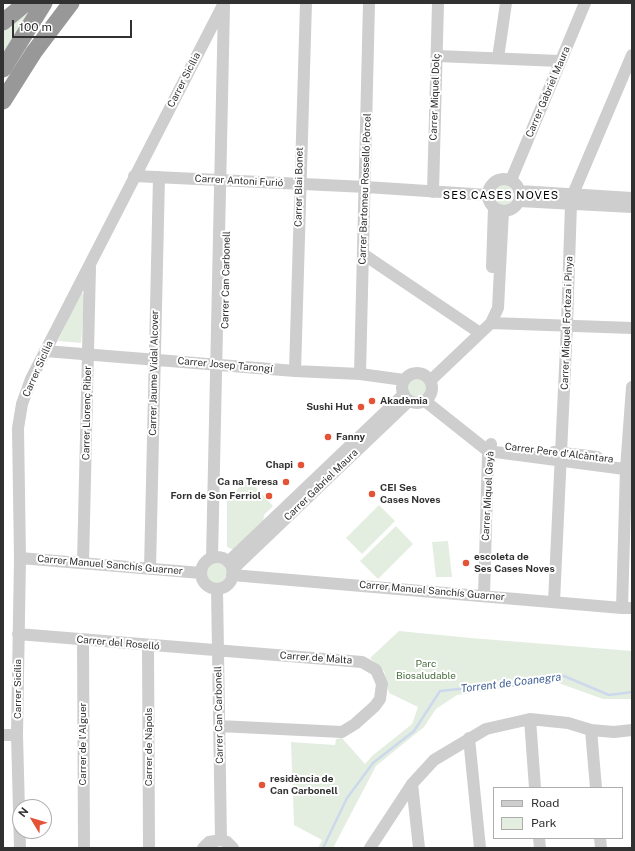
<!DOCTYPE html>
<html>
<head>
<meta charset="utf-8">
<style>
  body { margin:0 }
  #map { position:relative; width:635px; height:851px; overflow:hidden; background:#fff; font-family:"Public Sans",sans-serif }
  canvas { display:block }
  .frame { position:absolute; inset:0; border:4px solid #313131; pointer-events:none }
  .legend { position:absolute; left:493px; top:787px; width:130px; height:52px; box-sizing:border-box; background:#fff; border:1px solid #adadad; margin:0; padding:5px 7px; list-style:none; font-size:12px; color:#313131 }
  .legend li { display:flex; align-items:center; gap:8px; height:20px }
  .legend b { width:20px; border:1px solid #adadad }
  .north { position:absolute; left:12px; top:799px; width:40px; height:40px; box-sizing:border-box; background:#fff; border:1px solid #adadad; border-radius:50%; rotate:308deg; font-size:11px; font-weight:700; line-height:16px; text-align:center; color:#313131 }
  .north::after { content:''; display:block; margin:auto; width:14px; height:18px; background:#e55336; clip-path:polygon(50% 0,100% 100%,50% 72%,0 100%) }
  .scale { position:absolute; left:12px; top:20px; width:120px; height:18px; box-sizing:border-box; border:2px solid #313131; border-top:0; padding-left:5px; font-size:12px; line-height:14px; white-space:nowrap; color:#313131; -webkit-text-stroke:3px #fff; paint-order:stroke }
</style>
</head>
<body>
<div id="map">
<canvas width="635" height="851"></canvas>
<div class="frame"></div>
<ul class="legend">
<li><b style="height:5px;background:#cecece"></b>Road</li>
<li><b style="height:11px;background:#e4eee0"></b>Park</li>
</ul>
<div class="north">N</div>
<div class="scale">100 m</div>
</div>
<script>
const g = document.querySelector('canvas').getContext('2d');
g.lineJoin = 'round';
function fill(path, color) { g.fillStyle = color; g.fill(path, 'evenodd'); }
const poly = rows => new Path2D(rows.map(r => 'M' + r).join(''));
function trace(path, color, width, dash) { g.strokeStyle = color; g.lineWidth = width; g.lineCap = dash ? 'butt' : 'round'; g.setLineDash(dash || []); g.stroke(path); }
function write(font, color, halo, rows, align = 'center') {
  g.font = font + ' "Public Sans",sans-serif'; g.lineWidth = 4; g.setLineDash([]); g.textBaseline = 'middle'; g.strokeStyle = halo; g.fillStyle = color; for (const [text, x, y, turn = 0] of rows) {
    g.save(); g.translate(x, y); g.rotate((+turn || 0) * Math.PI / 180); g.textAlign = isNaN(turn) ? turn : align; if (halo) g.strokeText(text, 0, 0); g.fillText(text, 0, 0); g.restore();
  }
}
fill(poly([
  [35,3,3,59,3,30],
  '491 195a11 11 0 1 1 22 0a11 11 0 1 1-22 0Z',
  [80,293,85,294,81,343,58,341],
  '407 388a10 10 0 1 1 20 0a10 10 0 1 1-20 0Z',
  [248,479,273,506,264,515,263,524,236,551,227,547,227,499],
  [379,505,395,521,362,554,346,538],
  [396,526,413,544,378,579,360,561],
  [448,541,452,577,436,577,432,542],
  '205 574a11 11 0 1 1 22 0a11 11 0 1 1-22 0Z',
  [399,631,471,638,632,651,632,699,603,699,553,681,457,695,436,709,424,727,376,766,333,848,318,848,322,840,294,825,291,742,335,745,336,739,342,738,365,764,372,756,412,724,418,707,389,693,384,671,370,658]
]), '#e4eee0');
trace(poly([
  [323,848,347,798,373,763,414,731,440,691,477,687,510,686,564,676,609,695,632,692]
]), '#ccd9ed', 2.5);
trace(poly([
  [437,56,560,61],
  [498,58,506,3],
  [134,176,366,187,488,195],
  '488 195a16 16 0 1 1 32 0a16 16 0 1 1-32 0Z',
  [511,180,585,3],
  [519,191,632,198],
  [433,192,438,3],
  [519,201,632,207],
  [363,254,480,333],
  [492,267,494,208],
  [491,323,632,328],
  [45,351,295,371,360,374,404,380],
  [295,371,306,3],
  '402 388a15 15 0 1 1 30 0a15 15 0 1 1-30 0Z',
  [360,374,369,3],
  [431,380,491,323,498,308,503,211],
  [425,401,488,451,632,470],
  [554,452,597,457],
  '201 573a16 16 0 1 1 32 0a16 16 0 1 1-32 0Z',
  [20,558,201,573],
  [212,558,224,6],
  [228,562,404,394],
  [83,563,90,267],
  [150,569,159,177],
  [232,570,409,401],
  [232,575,622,608,632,608],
  [217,589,221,840],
  [484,596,488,454,491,444],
  [554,602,567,325,571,204,573,194,632,55],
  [622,608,626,469,632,387],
  [18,634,362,662,376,670,382,684,380,699,375,706,355,724,342,732,219,726],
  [83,639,84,848],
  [148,646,149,848],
  [530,719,535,788],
  [591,730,596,788],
  [3,735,17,735],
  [469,738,480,848],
  [412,784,419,848],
  [539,838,540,848],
  [600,838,601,848],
  [20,848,17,735,20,558,18,428,22,404,31,379,224,3],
  [203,848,209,842,221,840,227,842,233,848],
  [370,848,412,784,434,760,486,729,530,719,568,723,591,730,614,732,632,730]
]), '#cecece', 12);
trace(poly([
  [3,22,26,3],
  [3,69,44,3],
  [3,101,34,52,71,3]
]), '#989898', 17);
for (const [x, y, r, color] of [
  [372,401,4,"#e55336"],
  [361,407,4,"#e55336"],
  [328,437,4,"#e55336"],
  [301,465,4,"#e55336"],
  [286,482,4,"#e55336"],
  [372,494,4,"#e55336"],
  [269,496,4,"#e55336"],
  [466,563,4,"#e55336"],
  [262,785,4,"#e55336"]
]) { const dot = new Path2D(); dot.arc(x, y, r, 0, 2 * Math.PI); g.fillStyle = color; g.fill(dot); trace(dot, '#fff', 1.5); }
write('10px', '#313131', '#fff', [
  ["Carrer Sicília",184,80,-63],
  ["Carrer Gabriel Maura",548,92,-67],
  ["Carrer Miquel Dolç",435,97,-88],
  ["Carrer Antoni Furió",239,181,3],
  ["Carrer Blai Bonet",299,187,-89],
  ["Carrer Bartomeu Rosselló Pòrcel",365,189,-88],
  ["Carrer Can Carbonell",226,280,-89],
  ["Carrer Miquel Forteza i Pinya",567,323,-88],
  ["Carrer Josep Tarongí",225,365,5],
  ["Carrer Sicília",38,369,-66],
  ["Carrer Jaume Vidal Alcover",154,373,-89],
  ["Carrer Llorenç Riber",87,413,-89],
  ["Carrer Pere d'Alcàntara",559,453,7],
  ["Carrer Gabriel Maura",321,485,-44],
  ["Carrer Miquel Gayà",488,496,-87],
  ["Carrer Manuel Sanchís Guarner",110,565,5],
  ["Carrer Manuel Sanchís Guarner",432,591,5],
  ["Carrer del Roselló",118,643,5],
  ["Carrer de Malta",316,658,4],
  ["Carrer Sicília",18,689,-90],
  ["Carrer Can Carbonell",219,715,-91],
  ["Carrer de l'Alguer",83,744,-90],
  ["Carrer de Nàpols",149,747,-90]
]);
write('bold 10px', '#313131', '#fff', [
  ["Akadèmia",380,401],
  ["Sushi Hut",353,407,"right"],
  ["Fanny",336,437],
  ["Chapi",293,465,"right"],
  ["Ca na Teresa",278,482,"right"],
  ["CEI Ses",380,488],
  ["Cases Noves",380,500],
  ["Forn de Son Ferriol",261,496,"right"],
  ["escoleta de",474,557],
  ["Ses Cases Noves",474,569],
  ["residència de",270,779],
  ["Can Carbonell",270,791]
], 'left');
write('10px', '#496e3e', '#fff', [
  ["Parc",426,664],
  ["Biosaludable",426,676]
]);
g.letterSpacing = '1px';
write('11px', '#000', '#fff', [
  ["SES CASES NOVES",501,196]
]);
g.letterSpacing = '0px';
write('italic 11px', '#3e5e94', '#fff', [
  ["Torrent de Coanegra",511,683,-7]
]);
</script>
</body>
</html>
